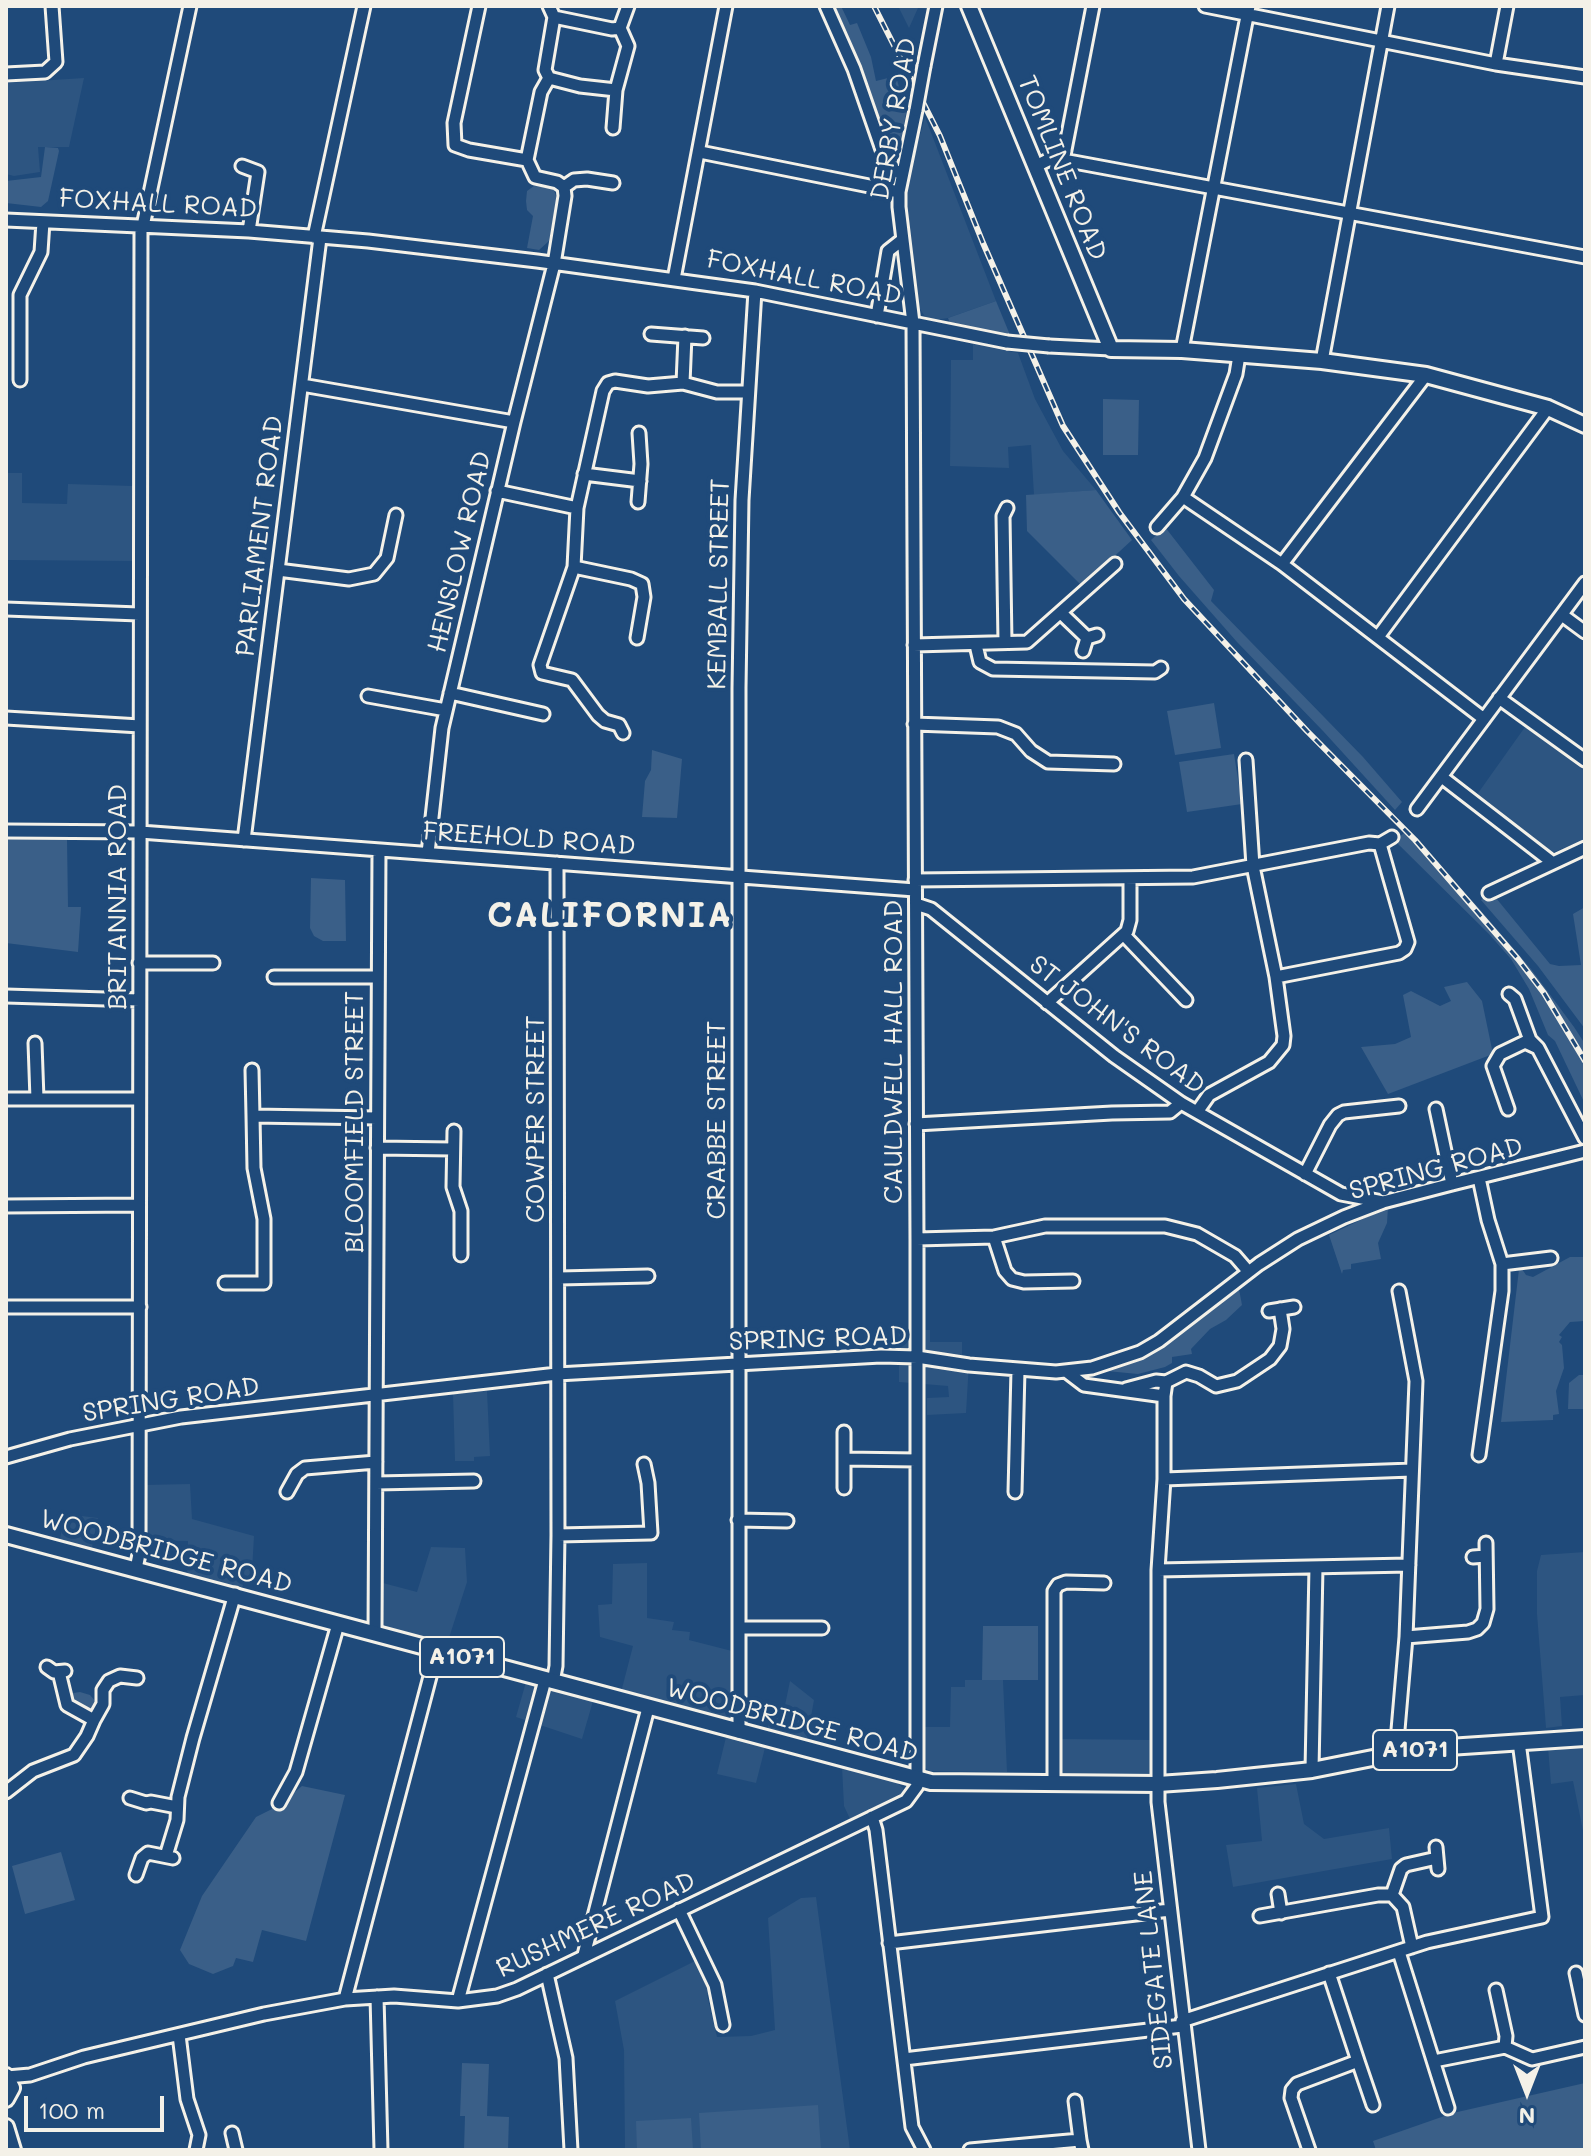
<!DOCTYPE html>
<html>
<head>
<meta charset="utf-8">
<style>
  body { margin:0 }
  #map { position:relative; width:1591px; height:2156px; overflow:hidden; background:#1f4a7a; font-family:Mali,sans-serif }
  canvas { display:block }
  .frame { position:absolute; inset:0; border:8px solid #f4f1e8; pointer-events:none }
  .north { position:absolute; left:1487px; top:2052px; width:80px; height:80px; -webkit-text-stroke:6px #1f4a7a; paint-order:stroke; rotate:180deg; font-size:22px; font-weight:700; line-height:32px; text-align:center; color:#f4f1e8 }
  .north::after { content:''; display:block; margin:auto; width:28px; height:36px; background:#f4f1e8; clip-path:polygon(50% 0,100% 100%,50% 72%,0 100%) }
  .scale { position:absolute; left:24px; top:2096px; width:140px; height:36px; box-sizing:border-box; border:4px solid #f4f1e8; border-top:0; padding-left:10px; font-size:24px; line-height:28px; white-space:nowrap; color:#f4f1e8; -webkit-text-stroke:6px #1f4a7a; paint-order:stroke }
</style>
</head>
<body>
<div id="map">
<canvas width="1591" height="2156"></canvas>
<div class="frame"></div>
<div class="north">N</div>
<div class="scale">100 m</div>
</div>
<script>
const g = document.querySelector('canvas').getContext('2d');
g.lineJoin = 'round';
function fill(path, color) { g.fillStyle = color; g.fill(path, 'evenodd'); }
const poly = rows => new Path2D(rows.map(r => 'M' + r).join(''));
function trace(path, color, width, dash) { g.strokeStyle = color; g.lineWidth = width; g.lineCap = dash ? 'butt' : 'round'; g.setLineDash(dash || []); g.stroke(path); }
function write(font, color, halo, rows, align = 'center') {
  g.font = font + ' Mali,sans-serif'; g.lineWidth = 8; g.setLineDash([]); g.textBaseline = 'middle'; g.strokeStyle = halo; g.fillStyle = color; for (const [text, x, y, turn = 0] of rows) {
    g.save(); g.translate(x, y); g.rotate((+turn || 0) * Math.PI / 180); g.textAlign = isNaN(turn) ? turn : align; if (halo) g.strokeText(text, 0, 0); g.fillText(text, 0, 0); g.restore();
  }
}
fill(poly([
  [898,6,931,6,931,9,918,8,909,28],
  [84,78,69,147,38,147,40,172,14,176,6,174,6,83],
  [925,117,996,301,948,318,928,321,916,303,907,242,904,194],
  [973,344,1018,353,1035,399,1063,451,1096,490,1034,495,1031,445,1008,447,1009,468,950,466,951,360,973,360],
  [6,473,22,473,22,503,67,504,68,484,133,486,133,561,6,560],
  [1525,727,1585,771,1585,839,1552,853,1476,796],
  [889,1330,930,1330,930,1342,962,1342,962,1361,969,1363,966,1413,927,1415,927,1398,949,1397,948,1386,899,1382,899,1359,890,1358],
  [487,1391,490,1456,474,1457,474,1461,455,1461,453,1394],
  [190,1484,192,1519,254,1536,252,1571,242,1587,241,1596,187,1582,188,1541,145,1540,144,1485],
  [65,1514,98,1518,91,1552,59,1543],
  [431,1547,465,1548,467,1582,447,1644,384,1629,383,1583,417,1592],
  [1585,1552,1585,1695,1560,1697,1562,1726,1546,1728,1537,1614,1537,1571,1541,1555],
  [647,1563,647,1618,674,1622,672,1630,690,1632,689,1640,732,1651,734,1722,731,1723,620,1696,633,1646,600,1637,598,1605,612,1604,613,1564],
  [965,1680,1003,1680,1007,1772,930,1771,925,1768,924,1727,950,1727,951,1687,965,1687],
  [790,1681,814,1700,805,1750,767,1740,756,1783,717,1774,728,1729,765,1739,772,1708,784,1710],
  [526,1682,593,1701,582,1739,516,1717],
  [1060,1739,1154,1740,1154,1780,1059,1781],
  [1585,1744,1585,1841,1573,1781,1551,1784,1548,1747],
  [842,1767,896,1782,903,1788,903,1792,898,1798,850,1819,844,1806],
  [1296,1784,1304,1824,1324,1839,1389,1828,1392,1859,1233,1887,1226,1845,1262,1841,1257,1788],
  [816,1897,850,2150,625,2150,624,2050,615,2001,701,1958,715,1993,707,1995,717,2037,751,2036,775,2030,768,1918,801,1898]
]), '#2d5581');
fill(poly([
  [826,6,841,6,850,25,857,23,871,57,876,81,896,76,906,113,899,151,891,152,887,133,876,134],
  [45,147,58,148,59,151,48,201,41,207,6,203,6,181,41,177],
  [534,186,549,187,554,190,557,199,549,241,539,250,527,248,533,216,527,210,526,201,527,191],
  [996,301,1010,335,951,326,948,318],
  [1103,399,1139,400,1138,455,1103,455],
  [1096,490,1132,540,1082,586,1027,531,1026,495],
  [1165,527,1214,590,1211,601,1363,757,1402,802,1395,810,1323,731,1237,642,1179,576,1151,540],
  [1214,703,1221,748,1175,755,1167,711],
  [652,750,682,759,677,818,642,817,645,781,651,770],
  [1234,754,1242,804,1187,812,1179,762],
  [1405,832,1476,905,1531,969,1574,1027,1585,1044,1585,1104,1555,1041,1548,1035,1529,989,1511,959,1489,934,1395,841],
  [6,839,67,839,68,907,81,907,78,952,6,943],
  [311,878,345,880,346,941,323,941,314,936,310,928],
  [1487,896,1496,898,1550,964,1559,966,1581,965,1573,914,1585,907,1585,1029,1538,966,1481,900],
  [1467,982,1482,1001,1493,1054,1388,1094,1361,1047,1395,1044,1411,1037,1403,995,1411,991,1440,1006,1451,1001,1444,987],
  [1388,1207,1387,1223,1378,1243,1381,1259,1351,1264,1351,1269,1343,1270,1342,1274,1329,1235],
  [1570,1257,1585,1257,1585,1321,1570,1322,1559,1335,1562,1337,1559,1342,1562,1345,1564,1368,1556,1391,1559,1414,1553,1415,1553,1420,1501,1422,1519,1269,1512,1269,1512,1261,1516,1260,1526,1275,1533,1277],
  [1239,1289,1242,1305,1226,1320,1210,1329,1191,1349,1192,1354,1172,1357,1172,1363,1165,1367,1138,1374,1096,1370,1152,1353],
  [1579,1375,1585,1375,1585,1409,1568,1409,1569,1383],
  [983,1626,1038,1626,1038,1680,982,1680],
  [80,1692,90,1695,96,1702,92,1713,75,1706,69,1698,73,1693],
  [302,1786,345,1795,306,1941,262,1930,253,1962,236,1958,233,1966,213,1974,189,1964,180,1950,202,1896,256,1817,278,1806],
  [61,1852,75,1900,25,1914,12,1866],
  [462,2063,489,2064,487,2116,509,2117,508,2150,464,2150,465,2116,460,2116],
  [1585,2083,1585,2150,1376,2150,1373,2141,1453,2113],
  [818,2105,821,2150,701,2150,699,2113],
  [691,2118,693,2150,637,2150,636,2121]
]), '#3a5f88');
const minor = poly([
  [479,6,454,123,455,145,469,150,527,160],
  [826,6,854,69,888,167,902,174],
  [1205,6,1496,64,1585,77],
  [554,17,612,29,620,28,628,6],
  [1496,64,1507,6],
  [924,66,936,6],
  [6,74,45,72,56,62,52,6],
  [549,78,545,70,554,17,549,6],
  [613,128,616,90],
  [700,152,899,192],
  [1063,160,1093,6],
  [242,166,258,172,249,231],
  [1036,166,1048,160,1063,160,1585,257],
  [564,187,574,180,587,179,613,183],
  [6,220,249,231,368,241,537,261,755,291,1007,342],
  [143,226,190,6],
  [314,237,364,6],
  [674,279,726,6],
  [877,316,888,251,902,240],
  [651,334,703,338],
  [1049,346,1111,349],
  [1182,350,1249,6],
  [1322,361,1388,6],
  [20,380,20,295,41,252,43,222],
  [683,383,685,336],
  [302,385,514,422],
  [584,474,640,481],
  [497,491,577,508],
  [1183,497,1282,564,1484,719],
  [638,502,641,464,639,433],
  [1157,527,1183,497,1205,458,1236,374,1239,355],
  [1282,564,1426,375],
  [574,567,631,579,642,584,644,597,637,638],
  [278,570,349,579,374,574,387,558,396,515],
  [6,609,139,614],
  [1061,613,1087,638],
  [1562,615,1585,632],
  [1378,637,1548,408],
  [1005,642,1003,516,1007,508],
  [914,645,1027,642,1115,564],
  [976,645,980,662,993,669,1155,672,1161,668],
  [1083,651,1087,638,1097,635],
  [450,693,543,714],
  [368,696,446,710],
  [1499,698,1585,760],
  [6,718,140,726],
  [914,724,998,727,1016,734,1031,751,1048,762,1114,764],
  [623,733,619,725,605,721,598,715,572,680,542,673,540,665,574,567,577,508,603,391,608,383,615,381,648,386,683,383,717,392,747,392],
  [1443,778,1553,863],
  [1417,809,1585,583],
  [6,831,140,832,915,890],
  [244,840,320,238],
  [1380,844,1392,837],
  [428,853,442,728,514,422,554,264,565,196,564,187,557,182,535,177,527,160,541,92,549,78,580,86,616,90,628,46,620,28],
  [915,880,1193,877,1369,843,1380,844],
  [1489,893,1585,848],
  [916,904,931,909,1114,1056,1181,1103,1341,1194,1383,1202],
  [1124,935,1186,1000],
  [139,963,213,963],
  [274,977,377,977],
  [1276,977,1399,953,1405,949,1408,942,1380,844],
  [1509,994,1515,999,1530,1040,1538,1048],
  [6,996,139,1000],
  [1047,1003,1127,931,1130,920,1130,878],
  [35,1043,37,1099],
  [252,1070,253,1116],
  [6,1099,139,1099],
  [1436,1109,1452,1184],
  [1508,1109,1493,1066,1500,1054,1525,1042,1538,1048,1585,1138],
  [1197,1112,1209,1095,1269,1062,1283,1045,1284,1036,1276,977,1253,866,1246,760],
  [916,1124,1112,1113,1170,1112,1181,1103],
  [454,1131,453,1187,461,1211,461,1255],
  [377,1148,453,1149],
  [1305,1174,1330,1125,1338,1115,1344,1112,1399,1106],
  [6,1206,139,1205],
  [994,1237,1005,1271,1012,1279,1024,1282,1073,1281],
  [917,1239,994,1237,1045,1226,1165,1226,1197,1234,1235,1256,1248,1271],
  [1502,1264,1551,1258],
  [559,1278,648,1276],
  [225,1283,264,1283,264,1219,254,1168,253,1116,377,1118],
  [6,1307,140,1307],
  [1269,1311,1294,1307],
  [1067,1372,1084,1385,1164,1396],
  [1166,1382,1164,1396,1164,1479,1158,1570,1158,1802,1199,2150],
  [1166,1382,1186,1372,1199,1376,1216,1386,1237,1381,1270,1359,1280,1346,1283,1329,1280,1309],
  [1126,1389,1156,1381,1166,1382],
  [844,1432,844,1488],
  [1479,1455,1502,1291,1502,1264,1488,1220,1479,1178],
  [6,1457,70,1439,181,1417,557,1374,881,1356,917,1357,969,1365,1056,1372,1092,1368,1140,1352,1159,1341,1259,1264,1298,1239,1344,1217,1383,1202,1452,1184,1585,1151],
  [844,1459,917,1460],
  [1164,1479,1412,1470],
  [376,1483,474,1481],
  [287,1492,297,1474,305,1468,376,1462],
  [1015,1492,1018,1370],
  [738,1520,787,1521],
  [558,1535,651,1533,648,1483,644,1464],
  [1473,1557,1486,1556],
  [136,1569,139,1554,141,226],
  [1158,1570,1409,1565],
  [739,1628,822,1628],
  [375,1633,379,850],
  [1406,1637,1468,1632,1477,1629,1483,1623,1487,1609,1486,1543],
  [47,1667,54,1672,65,1671],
  [553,1682,556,1666,558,1535,557,863],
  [94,1720,103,1704,103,1690,109,1681,120,1676,137,1678],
  [739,1732,739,688,742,500,755,291],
  [1396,1753,1406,1637,1416,1381,1399,1291],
  [1312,1770,1316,1567],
  [1054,1783,1054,1591,1058,1585,1066,1582,1104,1583],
  [6,1792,33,1771,74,1755,87,1736,94,1720,67,1705,59,1672],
  [130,1798,146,1803,151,1802,177,1807],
  [279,1803,296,1772,338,1624],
  [872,1817,876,1830,912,2127,924,2150],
  [1436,1847,1438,1869],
  [166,1856,177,1820,178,1797,193,1738,235,1594],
  [136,1875,142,1858,148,1853,173,1858],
  [1278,1894,1281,1913],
  [1392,1895,1401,1869,1406,1865,1437,1858],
  [679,1910,715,1985,723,2025],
  [1260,1916,1378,1895,1392,1895,1403,1907,1412,1947],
  [889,1943,1170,1910],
  [1399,1952,1448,2108],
  [584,1955,648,1708],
  [1576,1973,1585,2015],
  [547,1974,566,2058,571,2150],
  [1496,1990,1506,2036,1505,2047],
  [377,1997,381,2150],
  [345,1999,437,1650],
  [458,2001,545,1680],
  [1182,2021,1427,1942,1542,1917,1519,1742],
  [179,2035,187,2099,199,2135,196,2150],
  [904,2059,1182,2026],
  [1358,2061,1373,2105],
  [1434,2061,1505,2047,1532,2059,1585,2047],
  [7,2077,30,2075,84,2057,264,2014,345,1999,394,1996,458,2001,497,1996,517,1989,906,1801,917,1786,917,1239,913,323,899,207,899,192,916,110],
  [1075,2101,1080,2140],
  [232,2133,236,2150],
  [970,2150,1080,2140,1082,2150],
  [1309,2150,1291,2098,1292,2090,1297,2084,1358,2061,1329,1973]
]);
const major = poly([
  [969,6,1111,349,1182,350,1322,361,1426,375,1548,408,1585,425],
  [6,1535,931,1782,1158,1784,1217,1780,1312,1770,1418,1749,1585,1738],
  [6,2076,12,2088,6,2099],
  [6,2127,13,2150]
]);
trace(minor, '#f4f1e8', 17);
trace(major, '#f4f1e8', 20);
trace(minor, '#1f4a7a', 11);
trace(major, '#1f4a7a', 14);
const rail = poly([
  [874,6,940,136,983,243,1063,426,1119,512,1184,599,1307,731,1415,840,1518,959,1544,993,1585,1061]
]);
trace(rail, '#f4f1e8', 6);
trace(rail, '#1f4a7a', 3, [9]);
const minorBridge = poly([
  [916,110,924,66],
  [1007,342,1049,346]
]);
trace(minorBridge, '#f4f1e8', 17, []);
trace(minorBridge, '#1f4a7a', 11);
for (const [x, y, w] of [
  [462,1657,84],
  [1415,1750,84]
]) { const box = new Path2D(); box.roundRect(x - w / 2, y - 20, w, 40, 6); g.fillStyle = '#1f4a7a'; g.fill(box); trace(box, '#f4f1e8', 2); }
write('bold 24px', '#f4f1e8', null, [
  ["A1071",462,1657],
  ["A1071",1415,1750]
]);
write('26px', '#f4f1e8', '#1f4a7a', [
  ["DERBY ROAD",894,119,-80],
  ["TOMLINE ROAD",1062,168,68],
  ["FOXHALL ROAD",158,204,3],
  ["FOXHALL ROAD",804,278,11],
  ["PARLIAMENT ROAD",260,536,-83],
  ["HENSLOW ROAD",460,552,-77],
  ["KEMBALL STREET",719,584,-89],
  ["FREEHOLD ROAD",529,839,4],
  ["BRITANNIA ROAD",118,897,-90],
  ["ST JOHN'S ROAD",1117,1025,37],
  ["CAULDWELL HALL ROAD",894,1052,-90],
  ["COWPER STREET",536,1119,-90],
  ["CRABBE STREET",717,1120,-90],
  ["BLOOMFIELD STREET",355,1122,-90],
  ["SPRING ROAD",1436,1169,-15],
  ["SPRING ROAD",818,1339,-2],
  ["SPRING ROAD",171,1400,-9],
  ["WOODBRIDGE ROAD",166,1552,15],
  ["WOODBRIDGE ROAD",792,1721,15],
  ["RUSHMERE ROAD",596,1925,-25],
  ["SIDEGATE LANE",1154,1970,-96]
]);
g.letterSpacing = '2px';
write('bold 34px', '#f4f1e8', '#1f4a7a', [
  ["CALIFORNIA",610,917]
]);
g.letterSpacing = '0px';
</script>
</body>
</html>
